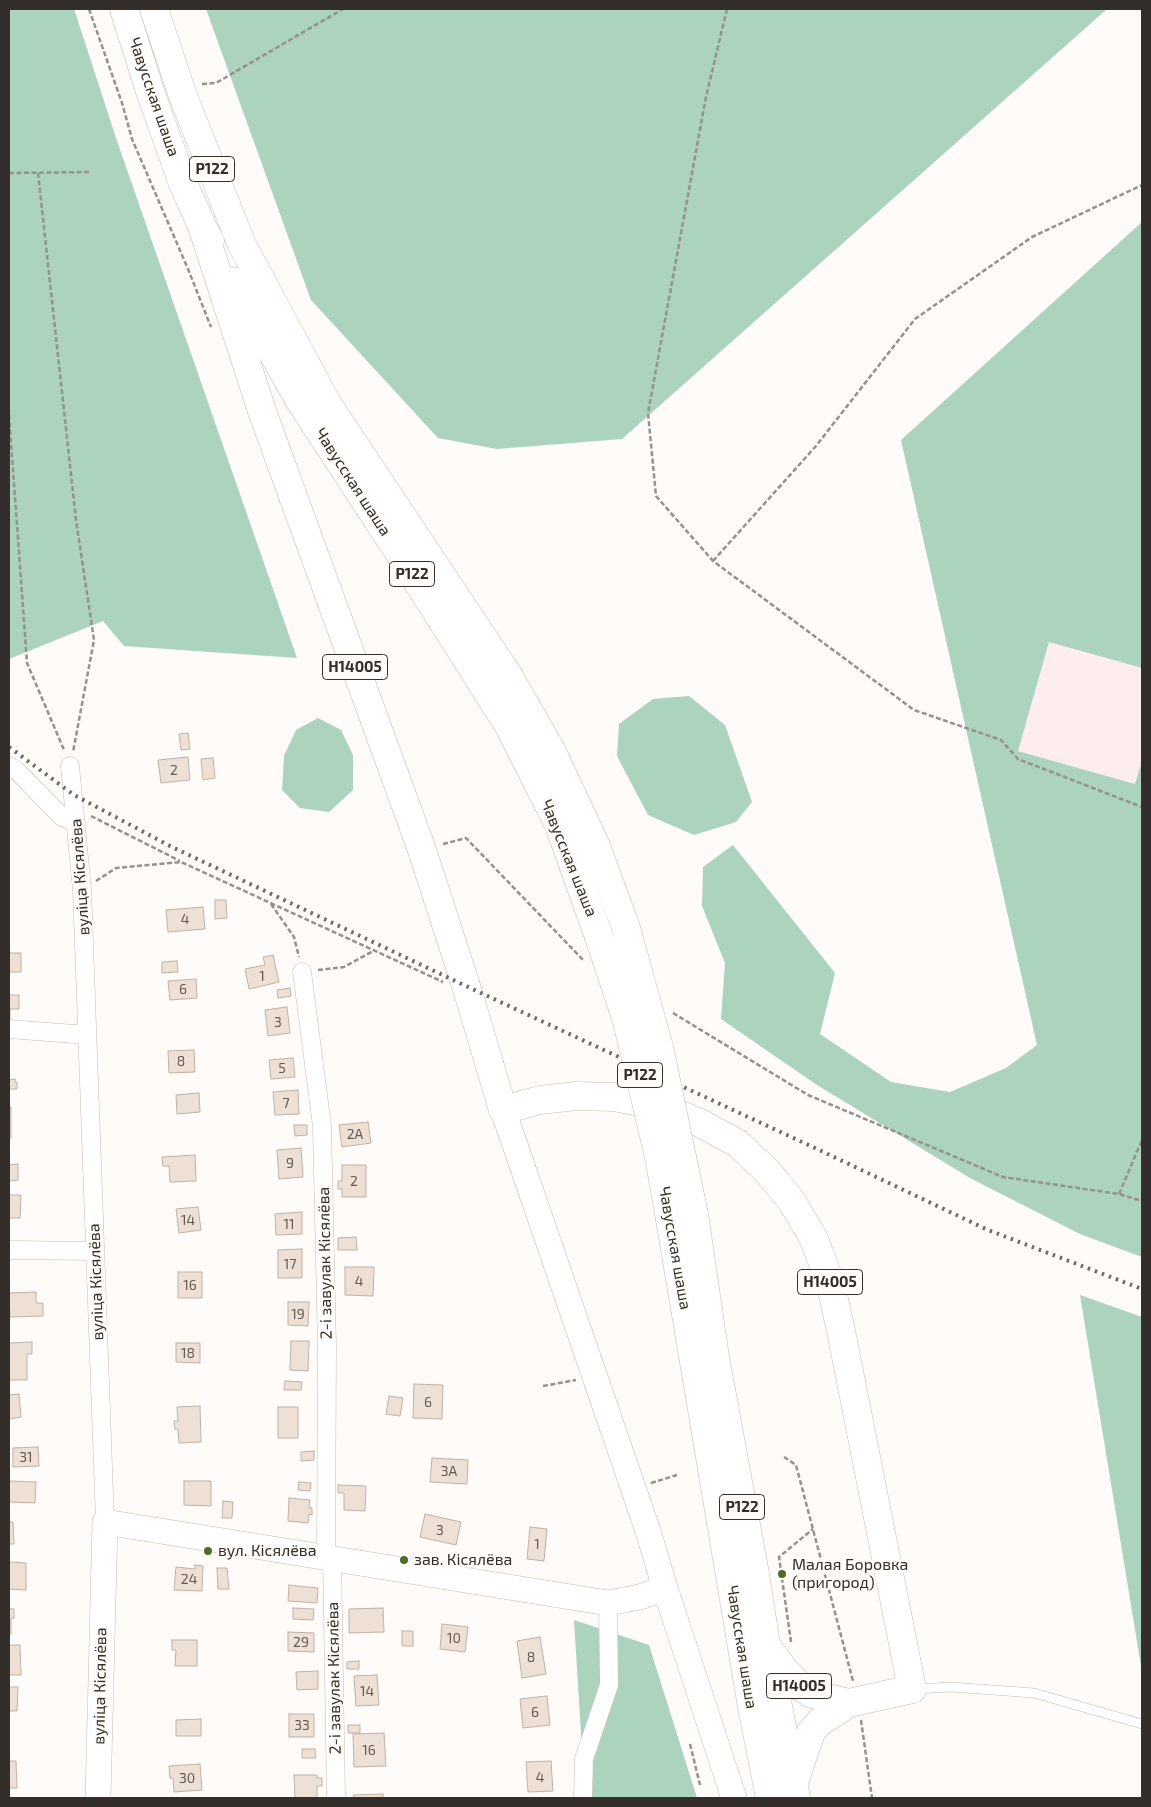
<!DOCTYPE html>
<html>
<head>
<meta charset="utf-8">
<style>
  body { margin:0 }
  #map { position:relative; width:1151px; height:1807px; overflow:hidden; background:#fefbf8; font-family:"Exo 2",sans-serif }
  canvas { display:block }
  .frame { position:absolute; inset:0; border:10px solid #332e29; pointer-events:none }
</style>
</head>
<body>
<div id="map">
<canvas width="1151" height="1807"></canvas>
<div class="frame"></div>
</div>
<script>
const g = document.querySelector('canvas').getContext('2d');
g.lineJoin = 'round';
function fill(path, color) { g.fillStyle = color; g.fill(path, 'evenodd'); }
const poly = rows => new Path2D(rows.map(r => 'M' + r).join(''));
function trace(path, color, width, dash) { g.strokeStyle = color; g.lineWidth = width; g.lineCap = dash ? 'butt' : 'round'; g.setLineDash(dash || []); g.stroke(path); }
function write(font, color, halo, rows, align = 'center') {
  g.font = font + ' "Exo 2",sans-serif'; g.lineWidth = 5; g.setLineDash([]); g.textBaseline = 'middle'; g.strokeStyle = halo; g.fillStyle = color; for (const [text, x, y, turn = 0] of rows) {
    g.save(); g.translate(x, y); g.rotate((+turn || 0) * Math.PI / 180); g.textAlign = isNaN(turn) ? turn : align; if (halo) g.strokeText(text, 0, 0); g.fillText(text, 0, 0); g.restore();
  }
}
fill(poly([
  [1049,642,1142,668,1142,761,1136,784,1018,751]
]), '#fdedef');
fill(poly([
  [9,9,74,9,117,141,297,658,124,646,103,621,9,659],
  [206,9,1107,9,622,439,497,449,438,438,311,300],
  [1142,222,1142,668,1049,642,1018,751,1135,784,1142,761,1142,1257,1080,1234,970,1178,817,1085,721,1019,725,963,702,906,703,867,733,845,835,973,820,1034,891,1082,950,1092,1006,1068,1037,1045,901,440],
  [689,696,725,725,752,802,736,822,694,835,648,815,617,756,619,724,653,699],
  [318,718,341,730,353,755,353,790,329,812,300,808,282,790,284,756,296,730],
  [1080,1295,1142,1317,1142,1672],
  [574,1620,649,1645,697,1798,585,1798]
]), '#acd3bd');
const building = poly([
  [188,733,190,749,181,750,179,734,188,733],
  [188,757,190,780,161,783,158,760,188,757],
  [213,758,215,778,203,780,201,759,213,758],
  [215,900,226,900,227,918,215,919,215,900],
  [203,907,205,929,168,932,166,910,203,907],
  [9,953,21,953,21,972,9,972,9,953],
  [273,955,279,982,249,989,245,969,265,965,263,957,273,955],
  [177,961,178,972,162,973,162,962,177,961],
  [196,979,197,998,170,1000,168,981,196,979],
  [290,988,291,996,278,998,277,990,290,988],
  [9,995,19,995,19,1009,10,1009,10,1020,9,1021,9,995],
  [287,1007,290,1033,268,1036,265,1010,287,1007],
  [194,1050,195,1072,169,1073,168,1051,194,1050],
  [293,1058,295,1077,271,1079,269,1060,293,1058],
  [15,1079,15,1082,17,1082,17,1089,9,1089,9,1080,15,1079],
  [298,1090,299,1114,275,1115,273,1092,298,1090],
  [199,1093,200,1112,177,1114,176,1095,199,1093],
  [9,1107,11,1107,11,1138,9,1138,9,1107],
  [368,1122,371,1143,342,1147,339,1125,368,1122],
  [294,1125,307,1125,307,1135,295,1136,294,1125],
  [301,1148,303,1177,279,1179,277,1150,301,1148],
  [195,1155,196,1181,170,1182,169,1166,163,1166,162,1157,195,1155],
  [18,1164,18,1180,9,1181,9,1165,18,1164],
  [342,1165,366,1165,366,1197,342,1197,342,1189,338,1189,338,1181,342,1181,342,1165],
  [9,1195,21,1195,20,1218,9,1218,9,1195],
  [198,1207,201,1230,179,1233,176,1209,198,1207],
  [302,1212,302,1234,276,1235,275,1214,302,1212],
  [356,1237,357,1250,338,1250,338,1238,356,1237],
  [302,1249,302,1278,278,1278,278,1250,302,1249],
  [345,1267,374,1267,373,1296,345,1295,345,1267],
  [178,1272,202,1272,202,1298,178,1298,178,1272],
  [36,1292,36,1303,43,1303,43,1316,10,1317,9,1293,36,1292],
  [288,1302,309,1302,308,1326,288,1325,288,1302],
  [291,1341,309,1341,308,1371,290,1370,291,1341],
  [32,1342,32,1354,27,1354,27,1380,9,1380,9,1343,32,1342],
  [176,1343,200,1343,200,1363,176,1362,176,1343],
  [285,1381,302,1382,301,1390,284,1390,285,1381],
  [414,1384,443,1385,442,1419,413,1418,414,1384],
  [19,1394,21,1417,9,1419,9,1395,19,1394],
  [389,1396,403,1398,400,1416,386,1414,389,1396],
  [200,1406,201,1442,179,1443,178,1429,175,1429,174,1421,178,1421,177,1407,200,1406],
  [278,1407,298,1407,298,1438,278,1438,278,1407],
  [38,1447,39,1466,13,1467,13,1448,38,1447],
  [314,1451,314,1460,301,1461,301,1452,314,1451],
  [432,1458,468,1460,467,1484,430,1482,432,1458],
  [9,1481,36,1482,35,1503,9,1502,9,1481],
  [184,1481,211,1481,211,1506,184,1505,184,1481],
  [299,1482,311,1483,310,1491,298,1490,299,1482],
  [338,1485,366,1486,365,1511,344,1510,344,1493,338,1493,338,1485],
  [289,1498,310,1500,309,1508,312,1508,312,1515,309,1514,308,1523,288,1521,289,1498],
  [223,1501,233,1502,232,1518,222,1518,223,1501],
  [425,1514,461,1522,456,1545,420,1537,425,1514],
  [9,1522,13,1522,14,1544,9,1544,9,1522],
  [530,1527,547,1529,544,1561,527,1559,530,1527],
  [9,1562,26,1563,26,1590,9,1589,9,1562],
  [195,1565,203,1566,202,1591,174,1590,176,1567,195,1569,195,1565],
  [217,1568,227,1568,229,1589,218,1589,217,1568],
  [289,1585,318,1588,317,1603,288,1601,289,1585],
  [293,1608,314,1609,313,1620,293,1619,293,1608],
  [383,1608,384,1632,349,1633,349,1609,383,1608],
  [9,1609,14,1609,14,1618,11,1618,11,1634,9,1634,9,1609],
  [442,1624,468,1627,465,1652,440,1649,442,1624],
  [402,1631,413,1631,413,1646,402,1646,402,1631],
  [288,1632,314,1633,314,1652,288,1651,288,1632],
  [540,1637,546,1674,522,1678,517,1641,540,1637],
  [172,1640,197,1640,197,1666,175,1666,176,1650,172,1650,172,1640],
  [9,1645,20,1645,21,1675,9,1675,9,1645],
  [359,1661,359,1669,347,1669,347,1662,359,1661],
  [318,1671,318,1689,297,1690,296,1672,318,1671],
  [377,1675,379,1705,356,1706,354,1676,377,1675],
  [9,1687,18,1687,17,1711,9,1711,9,1687],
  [547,1696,550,1725,523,1728,520,1699,547,1696],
  [289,1714,314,1714,314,1737,289,1737,289,1714],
  [201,1719,201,1736,176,1736,176,1720,201,1719],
  [348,1725,360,1725,360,1733,348,1733,348,1725],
  [384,1733,386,1766,354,1767,353,1734,384,1733],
  [302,1749,315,1749,316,1758,302,1758,302,1749],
  [9,1761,16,1761,17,1788,9,1788,9,1761],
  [551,1761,553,1791,528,1792,526,1762,551,1761],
  [200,1764,202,1790,174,1792,173,1778,170,1778,169,1766,200,1764],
  [294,1775,317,1775,317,1778,322,1778,322,1786,317,1786,317,1798,295,1798,294,1775],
  [383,1794,383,1798,354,1798,353,1795,383,1794]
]);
fill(building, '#eee0d4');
trace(building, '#bfb1a6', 1);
const lane = poly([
  [914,1689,951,1687,1034,1693,1142,1724]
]);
const street = poly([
  [9,766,17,771,62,817,76,823],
  [70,766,82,889,105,1522],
  [302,972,322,1126,327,1347,326,1556],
  [9,1029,87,1035],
  [9,1250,95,1251],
  [332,1557,336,1798],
  [583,1798,584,1759,609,1685,608,1603]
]);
const secondary = poly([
  [503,1110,648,1531,665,1588,734,1798],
  [98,1798,105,1522,608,1603,640,1597,665,1588]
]);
const primary = poly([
  [124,9,151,94,182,181,202,226,210,241],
  [154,9,183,96,242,245,328,405,508,675,551,750,596,846,626,928],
  [202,226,262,411,422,850,468,992,503,1110,540,1100,576,1096,614,1097,656,1105,698,1122,737,1143,766,1170,791,1200,814,1239,830,1282,841,1331,912,1689,849,1703,812,1694,801,1687,785,1671,766,1645],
  [232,281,300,401,400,554,509,726,559,825,598,934],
  [694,1214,715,1357,755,1574,766,1645,796,1798],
  [670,1219,752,1707,770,1798],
  [794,1782,811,1732,820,1722,849,1703]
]);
trace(lane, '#c9bbb0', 10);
trace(street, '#c9bbb0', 19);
trace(secondary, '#c9bbb0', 26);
trace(primary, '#c9bbb0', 29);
trace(poly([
  [89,9,122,103,132,139,188,269,211,327],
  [727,9,706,97,648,413,656,496,713,561,914,710,1001,740,1018,759,1142,807],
  [202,84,216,83,343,9],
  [9,173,91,172],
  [38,173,76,520,94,640,73,752],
  [9,415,27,663,64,750],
  [713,561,816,446,915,319,1032,237,1142,185],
  [91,816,180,861],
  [443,844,466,838,584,961],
  [96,881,116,868,181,862,443,982],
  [271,904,294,937,299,957],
  [318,970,344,967,375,950],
  [673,1013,808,1095,1003,1177,1119,1194,1142,1201],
  [1119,1194,1142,1140],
  [543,1386,576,1380],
  [784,1457,796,1465,853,1681],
  [651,1483,677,1475],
  [791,1642,779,1557,813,1529],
  [861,1720,872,1798],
  [690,1744,700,1785]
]), '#95918d', 2.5, [5, 2.5]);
trace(lane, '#fff', 9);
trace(street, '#fff', 18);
trace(secondary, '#fff', 25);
trace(primary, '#fff', 28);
trace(poly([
  [9,747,74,795,172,847,466,986,815,1148,988,1230,1142,1289]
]), '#706b67', 4, [2.5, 5]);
const primaryBridge = poly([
  [626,928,659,1047,694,1214],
  [598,934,627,1021,659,1157,670,1219]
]);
trace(primaryBridge, '#c9bbb0', 29, []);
trace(primaryBridge, '#fff', 28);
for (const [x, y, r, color] of [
  [208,1551,5,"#4d6e25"],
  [404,1560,5,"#4d6e25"],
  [782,1574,5,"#4d6e25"]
]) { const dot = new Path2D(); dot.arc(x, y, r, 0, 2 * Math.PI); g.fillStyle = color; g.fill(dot); trace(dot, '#fefbf8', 2); }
write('14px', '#625a54', null, [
  ["2",174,770],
  ["4",185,919],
  ["1",262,976],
  ["6",183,989],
  ["3",278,1022],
  ["8",181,1061],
  ["5",282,1068],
  ["7",286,1103],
  ["2А",355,1134],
  ["9",290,1163],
  ["2",354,1181],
  ["14",188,1220],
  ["11",289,1224],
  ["17",290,1264],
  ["4",359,1281],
  ["16",190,1285],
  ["19",298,1314],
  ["18",188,1353],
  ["6",428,1402],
  ["31",26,1457],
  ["3А",449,1471],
  ["3",440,1530],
  ["1",537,1544],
  ["24",189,1579],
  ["10",454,1638],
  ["29",301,1642],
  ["8",531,1657],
  ["14",367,1691],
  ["6",535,1712],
  ["33",302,1725],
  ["16",369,1750],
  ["4",540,1777],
  ["30",187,1778]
]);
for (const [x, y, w] of [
  [212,169,45],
  [412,574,45],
  [355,667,65],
  [640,1075,45],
  [830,1282,65],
  [742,1507,45],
  [799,1686,65]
]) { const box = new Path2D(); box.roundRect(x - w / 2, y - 12.5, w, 25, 4); g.fillStyle = '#fefbf8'; g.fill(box); trace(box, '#332e29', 1); }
write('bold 15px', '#332e29', null, [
  ["Р122",212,169],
  ["Р122",412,574],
  ["Н14005",355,667],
  ["Р122",640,1075],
  ["Н14005",830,1282],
  ["Р122",742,1507],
  ["Н14005",799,1686]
]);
write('16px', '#332e29', '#fefbf8', [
  ["Чавусская шаша",154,97,71],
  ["Чавусская шаша",353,482,57],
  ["Чавусская шаша",569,858,68],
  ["вуліца Кісялёва",80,877,-94],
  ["Чавусская шаша",675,1248,80],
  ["2-і завулак Кісялёва",325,1263,-91],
  ["вуліца Кісялёва",96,1282,-92],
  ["Чавусская шаша",742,1647,81],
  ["2-і завулак Кісялёва",334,1678,-91],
  ["вуліца Кісялёва",100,1686,-89]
]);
write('16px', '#332e29', '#fefbf8', [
  ["вул. Кісялёва",218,1551],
  ["зав. Кісялёва",414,1560],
  ["Малая Боровка",792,1565],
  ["(пригород)",792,1583]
], 'left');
</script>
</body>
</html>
